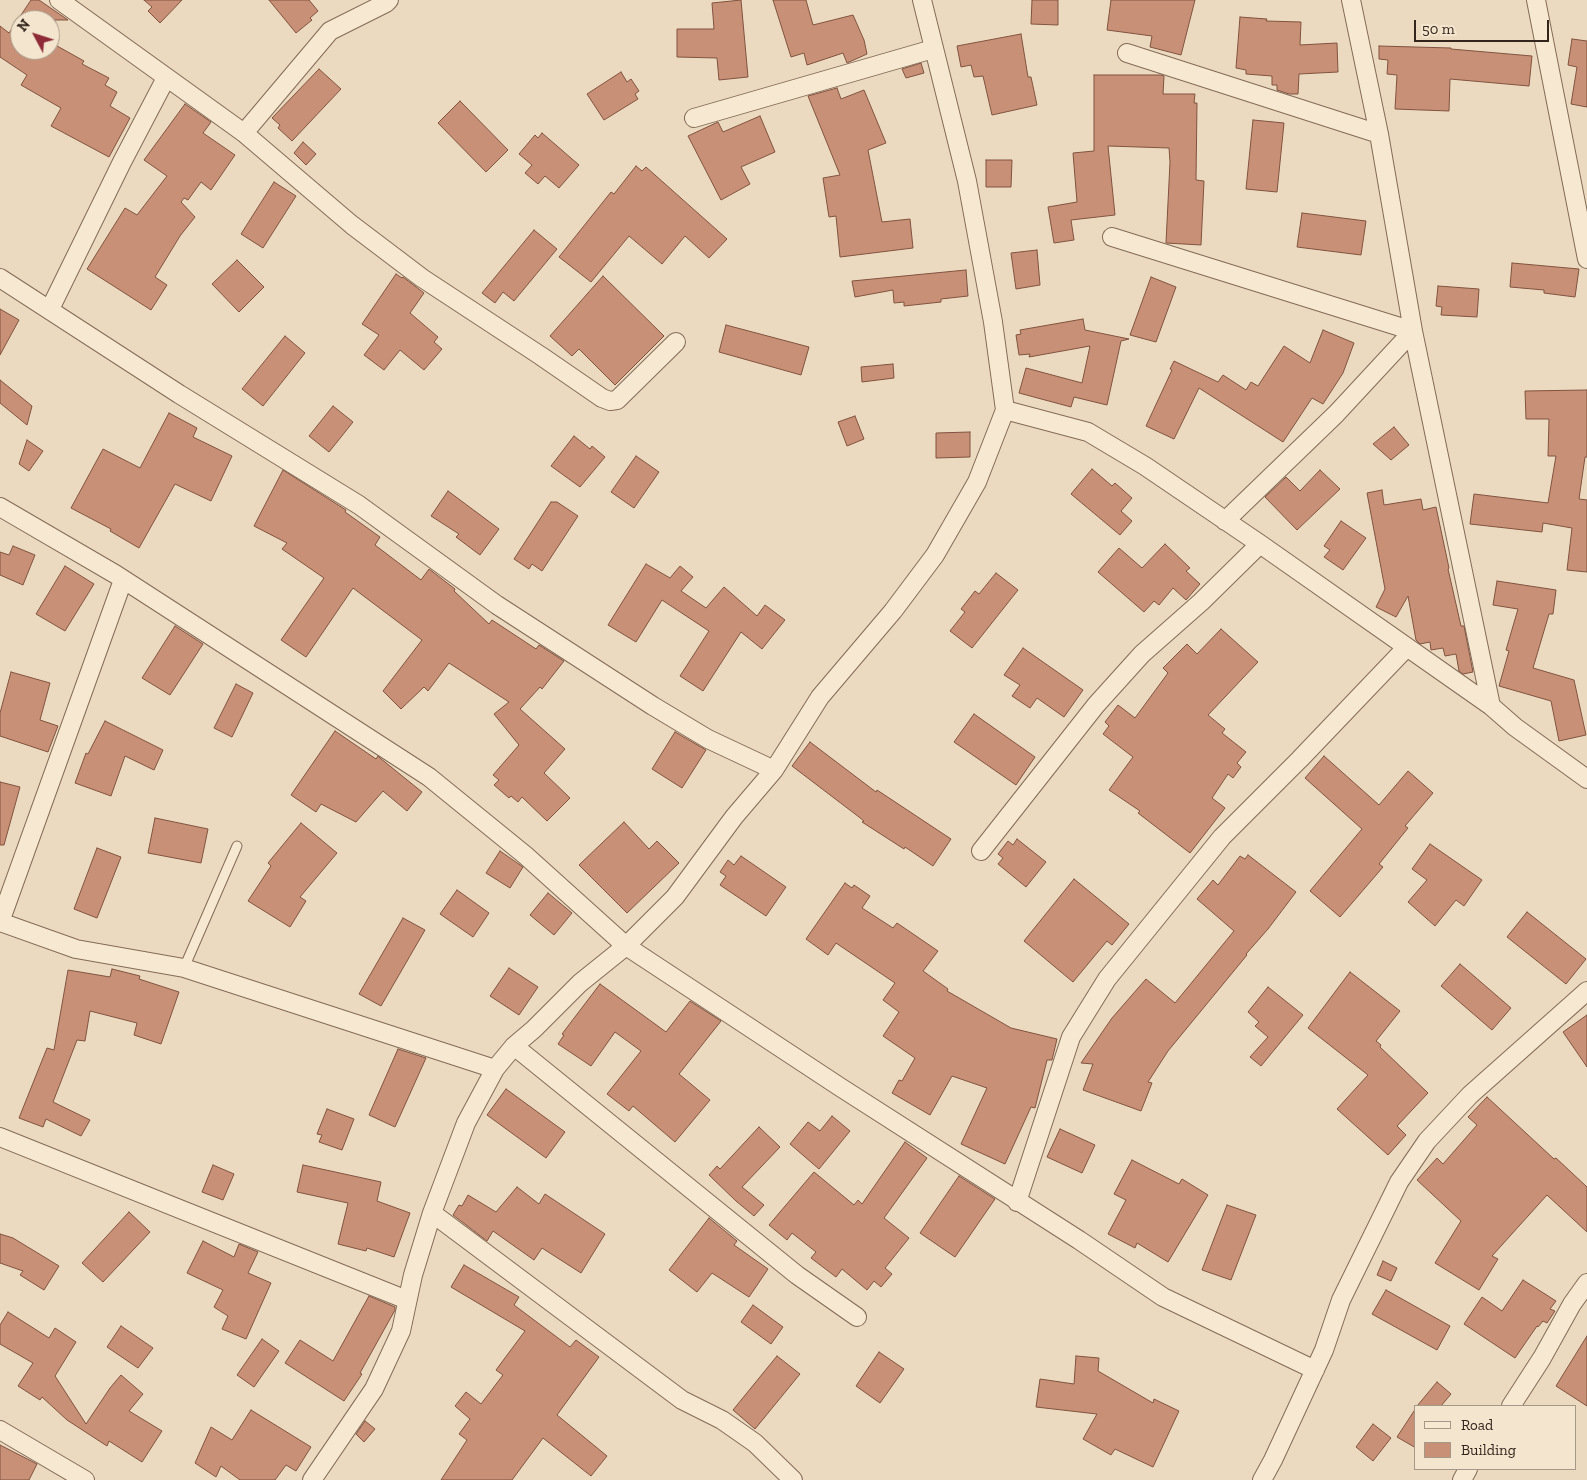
<!DOCTYPE html>
<html>
<head>
<meta charset="utf-8">
<style>
  body { margin:0 }
  #map { position:relative; width:1587px; height:1480px; overflow:hidden; background:#ebdabf; font-family:"Zilla Slab",serif }
  canvas { display:block }
  .legend { position:absolute; left:1414px; top:1405px; width:162px; height:65px; box-sizing:border-box; background:#f3e5ce; border:1px solid #a69887; margin:0; padding:6px 9px; list-style:none; font-size:15px; color:#33251c }
  .legend li { display:flex; align-items:center; gap:10px; height:25px }
  .legend b { width:25px; border:1px solid #a69887 }
  .north { position:absolute; left:10px; top:10px; width:50px; height:50px; box-sizing:border-box; background:#f3e5ce; border:1px solid #a69887; border-radius:50%; rotate:310deg; font-size:14px; font-weight:700; line-height:20px; text-align:center; color:#33251c }
  .north::after { content:''; display:block; margin:auto; width:18px; height:22px; background:#8f2b36; clip-path:polygon(50% 0,100% 100%,50% 72%,0 100%) }
  .scale { position:absolute; left:1414px; top:20px; width:135px; height:22px; box-sizing:border-box; border:2px solid #33251c; border-top:0; padding-left:6px; font-size:15px; line-height:18px; white-space:nowrap; color:#33251c; -webkit-text-stroke:4px #f3e5ce; paint-order:stroke }
</style>
</head>
<body>
<div id="map">
<canvas width="1587" height="1480"></canvas>
<ul class="legend">
<li><b style="height:6px;background:#f7e8d1"></b>Road</li>
<li><b style="height:14px;background:#c89076"></b>Building</li>
</ul>
<div class="north">N</div>
<div class="scale">50 m</div>
</div>
<script>
const g = document.querySelector('canvas').getContext('2d');
g.lineJoin = 'round';
function fill(path, color) { g.fillStyle = color; g.fill(path, 'evenodd'); }
const poly = rows => new Path2D(rows.map(r => 'M' + r).join(''));
function trace(path, color, width, dash) { g.strokeStyle = color; g.lineWidth = width; g.lineCap = dash ? 'butt' : 'round'; g.setLineDash(dash || []); g.stroke(path); }
const building = poly([
  [31,0,39,0,68,20,20,20,20,50,50,50,50,42,84,61,82,64,109,78,105,85,117,92,110,106,130,118,109,157,51,126,61,108,21,85,27,75,0,57,0,26,9,33,31,0],
  [144,0,182,0,160,23,148,11,152,7,144,0],
  [269,0,309,0,318,11,310,18,312,20,296,33,269,0],
  [741,0,748,77,719,80,717,58,677,57,677,29,714,29,712,3,741,0],
  [773,0,806,0,813,25,853,15,864,40,867,54,847,63,843,53,807,65,804,53,791,57,773,0],
  [1032,0,1058,0,1058,25,1031,24,1032,0],
  [1111,0,1195,0,1181,55,1150,47,1152,36,1107,30,1111,0],
  [1240,17,1267,19,1266,21,1301,22,1300,45,1337,43,1338,72,1299,74,1298,94,1289,94,1277,90,1277,85,1272,85,1272,76,1246,74,1246,70,1236,68,1240,17],
  [1021,34,1028,77,1031,77,1037,105,992,115,983,76,974,77,971,65,961,67,957,46,1021,34],
  [1572,39,1587,41,1587,107,1571,104,1577,67,1568,65,1572,39],
  [1379,46,1451,48,1451,49,1532,56,1529,86,1450,79,1449,111,1395,109,1397,75,1387,74,1388,60,1379,59,1379,46],
  [921,63,924,73,906,78,902,69,921,63],
  [319,69,341,89,292,141,278,128,280,125,272,118,319,69],
  [621,72,627,82,631,79,639,91,635,94,638,99,604,120,587,94,621,72],
  [1094,75,1161,75,1164,76,1163,94,1195,94,1194,103,1197,103,1196,180,1204,181,1201,245,1166,243,1170,162,1169,148,1108,146,1115,215,1071,220,1074,240,1054,243,1048,207,1077,202,1073,153,1094,151,1094,75],
  [837,88,841,99,864,90,886,143,868,150,882,222,910,219,913,248,840,257,836,216,829,217,823,178,840,175,808,96,837,88],
  [460,101,508,150,486,172,438,123,460,101],
  [185,104,211,122,203,133,235,155,211,190,201,182,188,200,184,198,181,202,195,217,180,236,155,277,167,285,151,310,87,269,125,208,137,215,167,176,144,160,185,104],
  [760,116,775,152,741,167,750,184,721,200,688,136,718,122,723,132,760,116],
  [1253,120,1284,123,1277,192,1246,189,1253,120],
  [542,133,579,165,559,188,545,176,538,184,525,173,532,165,519,154,535,135,538,138,542,133],
  [303,142,316,154,306,165,294,153,303,142],
  [986,160,1012,160,1011,187,986,187,986,160],
  [636,166,642,171,646,167,727,239,709,258,685,236,662,264,629,236,591,282,559,257,611,192,614,194,636,166],
  [274,182,296,196,263,248,241,234,274,182],
  [1302,213,1366,221,1361,255,1297,247,1302,213],
  [534,230,557,249,514,301,503,292,495,303,482,293,534,230],
  [1037,250,1040,285,1016,289,1011,253,1037,250],
  [237,260,264,287,239,312,212,284,237,260],
  [1512,263,1579,269,1575,297,1544,293,1544,290,1510,287,1512,263],
  [966,270,968,296,941,299,941,302,904,306,904,302,894,303,893,290,855,297,852,281,966,270],
  [396,274,402,278,403,277,424,293,410,313,438,337,434,342,442,349,424,370,400,350,384,370,364,355,379,335,362,324,396,274],
  [603,276,664,336,615,385,579,349,572,356,550,336,603,276],
  [1151,277,1176,287,1156,342,1130,335,1151,277],
  [1438,286,1479,289,1477,317,1441,315,1442,307,1436,306,1438,286],
  [0,309,19,320,0,355,0,309],
  [1083,319,1085,330,1129,339,1121,341,1107,405,1074,397,1071,407,1019,393,1026,368,1082,383,1090,346,1029,357,1030,354,1019,355,1016,335,1021,334,1020,330,1083,319],
  [726,325,809,347,801,375,719,352,726,325],
  [1323,330,1354,343,1343,373,1323,404,1312,398,1283,442,1199,388,1174,439,1146,426,1172,370,1170,369,1174,361,1218,382,1223,375,1246,390,1251,382,1258,386,1284,346,1310,363,1323,330],
  [285,336,305,353,263,406,242,389,285,336],
  [893,364,894,378,862,382,861,367,893,364],
  [0,380,32,406,27,425,0,403,0,380],
  [1587,390,1587,457,1585,457,1579,499,1587,500,1587,572,1567,570,1572,528,1543,523,1542,532,1470,524,1474,494,1548,503,1556,456,1548,456,1549,419,1526,419,1525,391,1587,390],
  [333,406,353,422,329,452,309,436,333,406],
  [169,413,197,428,193,437,232,456,211,501,175,484,139,548,110,531,111,529,71,508,103,449,140,468,169,413],
  [855,416,864,439,847,446,838,422,855,416],
  [1394,427,1409,445,1391,460,1373,444,1394,427],
  [970,432,970,457,936,458,936,433,970,432],
  [574,436,590,449,592,446,605,457,580,487,551,466,574,436],
  [27,440,43,451,29,471,19,464,27,440],
  [636,456,659,472,634,508,611,492,636,456],
  [1092,469,1112,486,1115,483,1132,498,1121,511,1132,521,1120,535,1071,494,1092,469],
  [283,470,346,510,345,512,380,537,375,545,421,580,429,569,455,589,454,591,489,624,492,620,536,649,539,645,564,661,542,689,540,687,520,709,565,749,544,773,570,798,547,821,522,797,518,802,511,796,509,798,494,785,499,780,493,775,519,745,494,714,509,702,449,663,428,691,424,687,401,709,383,691,422,640,353,588,306,657,281,640,324,578,282,549,287,543,254,526,283,470],
  [1320,470,1340,489,1297,530,1265,497,1286,477,1300,491,1320,470],
  [1382,490,1384,505,1421,499,1423,510,1436,507,1449,568,1448,569,1461,626,1464,626,1473,672,1463,674,1459,671,1456,654,1445,656,1443,648,1431,650,1430,642,1420,644,1416,640,1408,596,1396,617,1376,607,1385,589,1367,493,1382,490],
  [448,491,499,529,480,555,456,537,459,534,431,516,448,491],
  [551,502,557,502,578,516,542,571,532,564,529,569,514,559,551,502],
  [1341,521,1366,538,1343,570,1324,557,1330,550,1324,546,1341,521],
  [1165,544,1190,568,1186,571,1200,584,1186,600,1173,588,1159,605,1154,601,1144,612,1098,572,1119,548,1142,568,1165,544],
  [13,546,35,555,23,585,0,575,0,552,9,555,13,546],
  [646,564,670,578,680,566,693,577,681,591,706,608,724,587,757,616,765,605,785,620,762,649,741,632,703,691,680,676,709,631,662,600,636,642,608,625,646,564],
  [65,566,94,584,65,631,36,614,65,566],
  [996,573,1018,590,972,648,950,631,965,612,961,609,975,591,979,594,996,573],
  [1497,581,1556,590,1553,614,1549,614,1533,668,1574,680,1586,735,1559,741,1551,701,1499,686,1509,651,1506,650,1518,609,1493,605,1497,581],
  [175,626,203,644,170,695,142,678,175,626],
  [1221,629,1258,662,1208,715,1225,729,1222,733,1246,752,1237,763,1241,767,1233,778,1228,774,1212,798,1225,808,1190,853,1138,813,1140,811,1109,790,1133,757,1103,734,1109,726,1105,722,1118,705,1135,718,1168,673,1163,668,1187,644,1197,654,1221,629],
  [1023,648,1083,690,1064,717,1037,698,1030,708,1012,696,1020,685,1004,675,1023,648],
  [11,672,50,683,40,720,58,726,48,752,0,736,0,713,11,672],
  [236,684,253,693,232,737,214,728,236,684],
  [974,714,1035,757,1016,785,954,742,974,714],
  [105,721,163,750,154,770,125,756,111,796,75,783,86,753,88,754,105,721],
  [335,731,376,759,378,756,380,758,422,792,407,811,383,791,356,822,321,804,316,812,291,795,335,731],
  [675,732,706,750,682,788,652,769,675,732],
  [810,742,876,792,877,790,951,839,933,866,905,847,904,849,862,822,864,821,859,817,792,766,810,742],
  [1324,756,1379,805,1408,771,1433,793,1405,826,1408,828,1379,864,1383,867,1340,917,1310,891,1362,829,1305,778,1324,756],
  [0,782,20,787,4,845,0,845,0,782],
  [155,818,208,829,201,863,148,853,155,818],
  [624,822,649,849,657,841,679,863,627,913,579,865,624,822],
  [301,823,337,853,300,897,306,901,290,927,248,901,271,866,268,863,301,823],
  [1017,839,1046,862,1026,887,998,864,1003,858,998,854,1008,841,1013,845,1017,839],
  [1430,844,1482,880,1464,906,1456,900,1435,926,1408,902,1427,880,1412,869,1430,844],
  [97,848,121,857,97,918,74,909,97,848],
  [500,851,523,867,510,888,486,873,500,851],
  [1248,855,1296,892,1268,929,1246,954,1247,955,1168,1051,1148,1082,1152,1083,1141,1111,1083,1090,1093,1064,1081,1063,1112,1018,1146,979,1175,1003,1234,931,1197,899,1213,880,1218,885,1240,856,1245,859,1248,855],
  [741,856,786,887,766,916,720,885,726,876,720,872,728,860,734,865,741,856],
  [1074,879,1129,924,1112,945,1107,941,1073,982,1024,941,1074,879],
  [845,883,852,888,854,885,870,896,862,908,893,928,897,923,938,951,923,971,948,989,947,991,1011,1028,1057,1039,1052,1060,1047,1060,1035,1108,1031,1107,1005,1164,961,1144,987,1088,952,1076,930,1115,892,1093,899,1080,902,1081,915,1058,883,1036,899,1012,883,1000,895,983,836,943,828,955,806,939,845,883],
  [457,890,489,913,473,937,440,914,457,890],
  [548,893,572,913,554,935,530,915,548,893],
  [1527,912,1586,959,1566,984,1507,937,1527,912],
  [403,918,425,930,381,1006,359,994,403,918],
  [1460,964,1511,1008,1492,1030,1441,986,1460,964],
  [509,968,538,987,519,1015,490,996,509,968],
  [112,969,140,976,139,979,179,992,161,1044,134,1035,137,1023,90,1011,85,1041,77,1040,53,1102,90,1120,81,1136,46,1119,43,1127,19,1118,47,1048,54,1050,68,970,110,977,112,969],
  [1350,972,1400,1011,1376,1041,1381,1045,1380,1047,1428,1093,1397,1126,1406,1135,1388,1155,1337,1109,1368,1075,1308,1028,1350,972],
  [600,984,666,1032,690,1001,721,1021,679,1074,710,1100,675,1142,633,1106,629,1111,607,1094,641,1051,615,1032,591,1066,558,1044,564,1035,562,1034,600,984],
  [1268,987,1303,1015,1261,1066,1250,1057,1268,1037,1255,1026,1259,1022,1248,1012,1268,987],
  [1587,1015,1587,1067,1563,1032,1587,1015],
  [398,1049,426,1058,395,1127,369,1115,398,1049],
  [506,1089,565,1132,546,1158,487,1115,506,1089],
  [1487,1097,1554,1159,1556,1158,1587,1187,1587,1232,1547,1195,1492,1256,1498,1259,1479,1290,1435,1263,1461,1221,1417,1180,1437,1158,1443,1164,1477,1125,1468,1117,1487,1097],
  [327,1109,354,1119,342,1150,319,1142,322,1135,317,1134,327,1109],
  [832,1116,850,1131,819,1169,790,1144,808,1122,820,1131,832,1116],
  [759,1127,780,1147,742,1187,764,1205,754,1216,736,1201,709,1175,717,1166,720,1169,759,1127],
  [1060,1129,1095,1145,1082,1173,1047,1157,1060,1129],
  [905,1142,927,1158,884,1218,909,1238,885,1268,892,1274,881,1287,874,1281,867,1290,842,1269,836,1277,811,1258,816,1252,792,1233,787,1240,769,1225,814,1172,854,1205,858,1200,862,1204,905,1142],
  [1132,1160,1179,1184,1182,1179,1208,1195,1168,1262,1137,1243,1135,1248,1108,1234,1126,1200,1114,1194,1132,1160],
  [213,1165,234,1174,223,1200,202,1192,213,1165],
  [303,1165,381,1182,377,1201,410,1213,394,1257,367,1248,366,1251,338,1244,348,1203,297,1192,303,1165],
  [959,1176,995,1199,955,1257,920,1233,959,1176],
  [517,1187,539,1204,545,1194,605,1234,581,1273,542,1248,534,1260,493,1231,487,1241,453,1215,459,1205,462,1206,468,1195,496,1212,517,1187],
  [1227,1205,1256,1215,1231,1280,1202,1270,1227,1205],
  [129,1212,150,1232,103,1282,82,1263,129,1212],
  [709,1218,737,1241,734,1245,768,1269,749,1297,712,1273,697,1292,669,1270,709,1218],
  [0,1234,13,1238,59,1266,44,1290,20,1275,23,1271,0,1263,0,1234],
  [203,1241,234,1257,239,1244,258,1252,248,1273,271,1283,246,1339,222,1329,228,1316,214,1307,223,1290,187,1273,203,1241],
  [1383,1261,1397,1268,1391,1281,1377,1275,1383,1261],
  [464,1265,519,1297,514,1305,570,1347,576,1340,599,1357,557,1415,607,1456,591,1476,543,1438,512,1480,441,1480,467,1440,459,1434,470,1419,455,1406,466,1392,481,1404,503,1375,496,1370,525,1331,451,1287,464,1265],
  [1523,1280,1556,1301,1550,1309,1555,1311,1547,1323,1543,1321,1538,1327,1537,1326,1515,1358,1464,1324,1482,1297,1502,1311,1523,1280],
  [1386,1290,1450,1326,1437,1350,1372,1314,1386,1290],
  [369,1296,395,1307,395,1310,360,1373,362,1374,344,1401,285,1363,300,1340,333,1361,369,1296],
  [753,1305,783,1327,771,1344,741,1322,753,1305],
  [8,1312,49,1338,55,1328,76,1342,55,1376,86,1424,110,1388,121,1375,143,1394,129,1411,162,1431,142,1462,109,1441,107,1446,67,1420,42,1397,40,1400,18,1386,33,1363,0,1344,0,1325,8,1312],
  [121,1326,153,1348,138,1368,107,1347,121,1326],
  [1587,1336,1587,1406,1556,1386,1587,1336],
  [262,1339,279,1351,254,1387,237,1375,262,1339],
  [879,1352,904,1369,880,1403,856,1386,879,1352],
  [777,1356,800,1374,755,1429,733,1410,777,1356],
  [1076,1356,1099,1358,1098,1371,1153,1403,1154,1399,1179,1411,1153,1467,1115,1449,1111,1455,1083,1439,1097,1414,1036,1407,1040,1379,1074,1384,1076,1356],
  [1437,1382,1451,1394,1441,1406,1417,1406,1437,1382],
  [1416,1408,1416,1448,1397,1437,1416,1408],
  [251,1410,311,1447,296,1471,286,1465,275,1480,240,1480,221,1466,216,1477,195,1463,211,1427,232,1440,251,1410],
  [365,1421,375,1429,364,1442,356,1434,365,1421],
  [1373,1424,1391,1438,1373,1461,1356,1447,1373,1424],
  [0,1445,37,1464,29,1480,0,1480,0,1445]
]);
fill(building, '#c89076');
trace(building, '#81533f', 1);
const service = poly([
  [184,968,237,846]
]);
const minor = poly([
  [59,0,244,133,352,225,422,278,541,356,602,398,610,401,617,400,676,342],
  [922,0,967,181,993,322,1005,410,1088,432,1145,466,1260,544,1491,706],
  [1351,0,1379,134,1413,331,1491,706,1515,727,1587,779],
  [1536,0,1587,259],
  [1127,53,1379,134],
  [694,118,933,49],
  [244,133,330,31,386,3,389,0],
  [1112,237,1413,331,1336,414,1225,521],
  [0,278,179,394,359,505,497,605,653,706,708,739,774,770],
  [50,309,122,162,166,78],
  [0,507,115,574,429,777,525,855,626,946,840,1087,1079,1240,1163,1297,1315,1370],
  [981,851,1096,705,1142,654,1201,602,1260,544],
  [0,922,76,949,184,968,495,1069],
  [0,922,123,580],
  [514,1046,797,1275,857,1317],
  [0,1137,407,1300],
  [1017,1202,1071,1037,1107,979,1222,837,1300,759,1407,647],
  [432,1213,682,1400,722,1420,755,1443,793,1480],
  [1511,1406,1542,1358,1572,1304,1587,1283],
  [0,1430,85,1480],
  [312,1480,374,1389,401,1331,413,1275,432,1213,466,1123,495,1069,514,1046,534,1029,580,983,626,946,675,897,734,817,774,770,820,697,893,611,935,555,977,482,1005,410],
  [1262,1480,1273,1460,1324,1350,1341,1300,1399,1182,1427,1141,1470,1095,1587,991],
  [1462,1480,1468,1469]
]);
trace(service, '#836b58', 11);
trace(minor, '#836b58', 20);
trace(service, '#f7e8d1', 9);
trace(minor, '#f7e8d1', 18);
</script>
</body>
</html>
